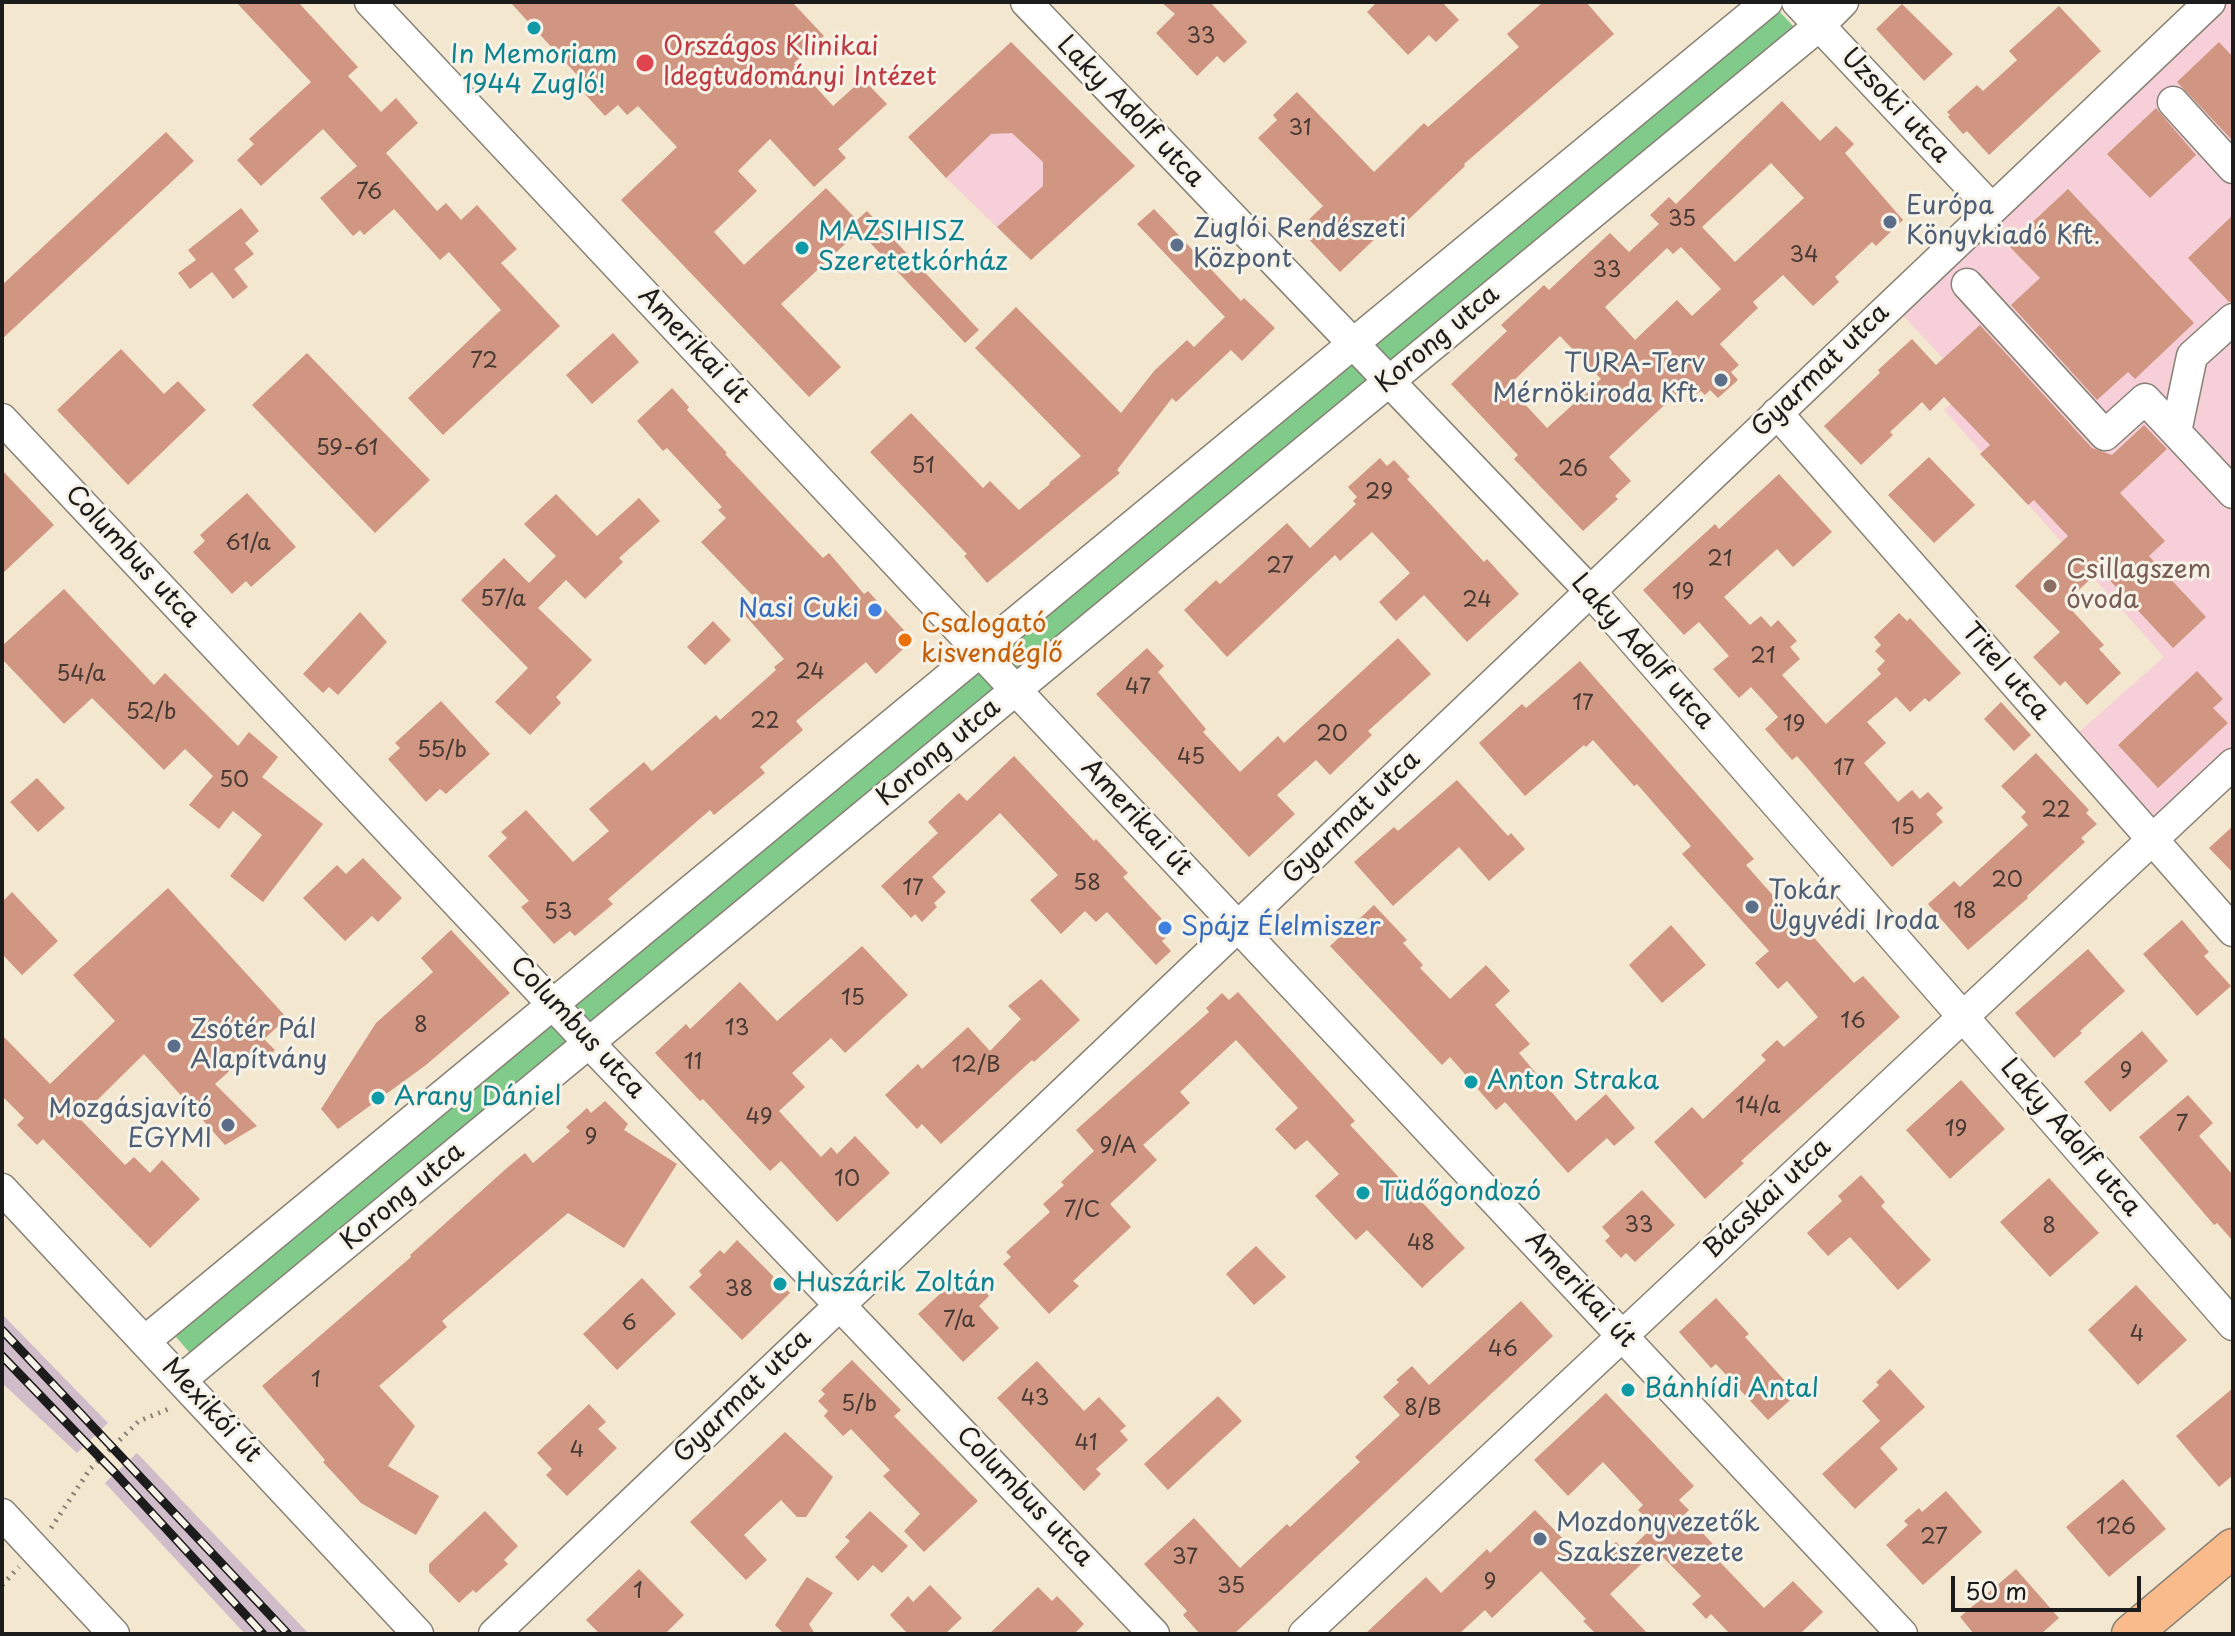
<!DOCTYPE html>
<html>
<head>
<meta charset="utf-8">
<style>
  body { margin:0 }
  #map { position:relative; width:2235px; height:1636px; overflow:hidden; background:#f3e7d0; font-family:"Playpen Sans",sans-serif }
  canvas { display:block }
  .frame { position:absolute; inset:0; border:4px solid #1c1c1c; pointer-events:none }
  .scale { position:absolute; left:1951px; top:1576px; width:190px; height:36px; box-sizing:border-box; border:4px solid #1c1c1c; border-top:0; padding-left:10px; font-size:24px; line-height:28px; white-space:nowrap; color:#1c1c1c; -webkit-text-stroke:6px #f7f3e8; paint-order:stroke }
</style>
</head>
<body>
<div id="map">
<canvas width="2235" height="1636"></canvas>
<div class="frame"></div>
<div class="scale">50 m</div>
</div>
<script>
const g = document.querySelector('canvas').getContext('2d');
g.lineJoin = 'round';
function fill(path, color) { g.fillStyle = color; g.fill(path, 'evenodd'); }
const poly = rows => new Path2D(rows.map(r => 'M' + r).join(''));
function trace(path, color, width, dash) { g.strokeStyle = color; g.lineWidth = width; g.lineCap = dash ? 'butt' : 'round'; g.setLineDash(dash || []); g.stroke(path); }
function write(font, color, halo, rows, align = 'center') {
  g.font = font + ' "Playpen Sans",sans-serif'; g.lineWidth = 6; g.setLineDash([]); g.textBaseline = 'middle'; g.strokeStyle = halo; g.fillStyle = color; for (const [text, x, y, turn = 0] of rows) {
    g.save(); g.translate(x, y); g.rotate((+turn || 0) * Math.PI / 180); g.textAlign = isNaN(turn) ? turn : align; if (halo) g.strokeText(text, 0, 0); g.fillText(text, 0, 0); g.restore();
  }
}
fill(poly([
  [2210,2,2233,2,2233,764,2152,840,2079,732,2164,657,1944,410,1970,387,1892,304],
  [1011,42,1135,166,1031,260,946,178,909,137]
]), '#f6cfd8');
fill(poly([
  [2,1314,108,1423,77,1453,2,1383],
  [137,1453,309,1634,245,1634,105,1483]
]), '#d1bdca');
fill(poly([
  [1777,9,1796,29,195,1359,171,1331]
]), '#80cb89');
fill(poly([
  [236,2,298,2,358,67,348,76,381,112,396,98,418,123,386,153,437,211,446,203,461,220,477,205,517,249,501,263,560,326,443,435,408,398,501,310,449,252,440,260,394,209,364,235,360,230,353,236,320,198,357,166,323,129,261,186,237,160,254,144,249,139,311,82],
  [510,2,792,2,824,36,794,63,833,106,863,79,887,104,838,149,846,158,814,187,770,139,738,171,757,191,714,232,744,265,826,188,857,220,867,211,979,330,965,343,859,231,781,304,841,367,809,397,621,200,677,147,638,106,627,115,618,105,605,116,584,93,589,88],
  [1161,2,1210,2,1247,42,1224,63,1217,56,1197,76,1156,33,1175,14],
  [1377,2,1442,2,1459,20,1436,42,1429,35,1408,55,1367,12],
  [1543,2,1586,2,1614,34,1464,164,1465,166,1407,221,1401,214,1340,272,1299,229,1323,206,1258,138,1277,120,1273,115,1297,92,1374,172,1424,123,1428,127,1519,47,1507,34],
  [1902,4,1953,54,1924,81,1876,29],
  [2059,6,2101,51,1989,155,1967,131,1963,134,1948,117,1950,115,1947,112,1977,85,1983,91,2017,60,2009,51],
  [1011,42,1135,166,1031,260,997,227,1043,186,1043,162,1012,133,991,134,946,178,908,137],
  [2219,42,2233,57,2233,141,2177,82],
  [1782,101,1820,141,1836,126,1854,144,1845,153,1903,220,1876,246,1872,242,1835,277,1839,282,1813,306,1783,275,1753,302,1758,308,1720,344,1739,365,1731,372,1738,380,1718,398,1710,390,1705,395,1701,391,1697,394,1687,384,1609,457,1631,481,1615,496,1618,499,1583,531,1514,459,1518,455,1451,384,1507,331,1501,325,1544,285,1549,290,1610,233,1629,252,1659,224,1650,215,1669,197,1676,204],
  [1771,163,1804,198,1735,262,1702,227],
  [1681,247,1721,289,1692,316,1677,300,1635,340,1605,307,1667,248,1673,254],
  [1560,336,1601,379,1547,428,1508,386],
  [2156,108,2196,155,2150,198,2107,154],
  [166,132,194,161,2,339,2,285],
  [2068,189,2194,323,2135,379,2128,372,2097,400,2011,305,2040,278,2008,245],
  [241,208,259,231,245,243,254,254,234,269,248,287,233,299,212,272,190,289,178,273,196,260,188,250],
  [1154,209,1241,301,1244,298,1275,328,1242,361,1231,350,1176,402,1172,398,1117,470,1120,473,987,583,964,556,967,554,870,452,911,413,983,488,990,481,1019,510,1050,484,1049,483,1081,456,975,348,1016,307,1121,413,1154,371,1187,340,1194,347,1225,317,1137,224],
  [2233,215,2233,301,2229,302,2188,258],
  [1980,325,2092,448,2112,455,2144,425,2167,449,2120,493,2165,541,2149,556,2206,617,2173,648,2100,570,2065,603,2104,645,2099,649,2121,673,2087,705,2065,681,2060,686,2033,657,2060,632,2015,586,2068,536,2034,500,2028,505,1980,454,1990,445,1944,397,1930,411,1922,402,1890,432,1893,435,1861,465,1824,426,1880,373,1878,370,1912,339,1936,365],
  [613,333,639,362,592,404,566,375],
  [121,349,164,394,178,381,206,410,128,485,57,410],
  [307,353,430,480,375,533,252,405],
  [672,388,689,407,687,410,727,453,725,454,823,558,829,553,864,594,868,591,913,640,876,674,866,662,796,721,803,730,760,767,765,773,714,815,710,810,608,899,613,904,575,936,570,931,554,944,521,907,529,901,488,856,507,838,501,832,526,810,573,862,609,831,589,809,644,762,652,771,716,715,720,720,776,670,774,667,784,659,742,612,756,599,701,542,726,518,718,510,722,507,667,448,663,451,637,421],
  [1929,457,1975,505,1934,543,1888,495],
  [1380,458,1387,466,1394,460,1410,477,1407,479,1484,562,1487,559,1519,594,1467,642,1424,595,1396,621,1379,602,1410,573,1372,532,1340,561,1335,555,1227,657,1184,610,1216,580,1220,584,1287,523,1310,548,1356,504,1353,501,1357,497,1348,487],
  [2,470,54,525,2,574],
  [1779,474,1832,532,1793,567,1777,549,1724,597,1750,625,1761,616,1771,627,1778,620,1797,641,1790,647,1800,659,1782,675,1826,724,1881,674,1877,669,1885,661,1875,651,1881,645,1874,637,1899,613,1907,621,1910,618,1961,673,1929,702,1925,698,1910,712,1896,697,1867,722,1886,743,1864,763,1898,802,1912,790,1920,799,1928,792,1943,808,1936,814,1943,822,1892,867,1797,756,1792,760,1765,729,1778,717,1751,687,1739,698,1713,669,1729,656,1699,622,1684,635,1643,590,1715,524,1719,529],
  [247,493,296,547,251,587,246,581,232,594,193,552,205,541,200,535],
  [556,494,597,536,639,498,660,521,619,558,623,562,585,599,566,580,538,608,592,660,556,697,561,703,530,735,495,702,528,668,461,600,504,558,529,583,556,556,524,524],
  [64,589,154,685,165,673,238,746,249,732,278,757,262,777,323,824,263,902,230,876,262,835,233,811,219,829,189,805,213,776,185,749,164,770,92,698,64,724,2,659,2,646],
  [360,612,387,642,338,695,329,687,323,693,303,674],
  [713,621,731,640,705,665,687,647],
  [1398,638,1431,674,1368,731,1372,735,1330,775,1316,760,1277,795,1295,814,1249,857,1096,694,1147,648,1164,666,1158,672,1206,729,1203,732,1240,772,1278,736,1284,743],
  [1580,661,1754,859,1746,865,1799,925,1801,923,1854,983,1863,976,1900,1017,1741,1161,1744,1163,1705,1199,1654,1142,1692,1107,1703,1119,1766,1060,1761,1055,1777,1040,1784,1047,1818,1017,1787,981,1778,989,1755,963,1769,951,1682,854,1691,846,1637,784,1634,786,1593,740,1586,747,1584,745,1525,796,1479,743,1522,704,1526,708],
  [2197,671,2223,699,2213,708,2228,723,2158,788,2118,745],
  [441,701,490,754,446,794,440,789,426,802,388,759,400,748,395,743],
  [2001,702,2031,735,2014,751,1984,719],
  [2036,753,2089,810,2086,813,2097,824,2081,838,2085,842,2027,896,2028,898,1968,950,1928,904,1954,881,1960,887,2028,825,2021,817,2026,812,2001,786],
  [1014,756,1094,841,1096,839,1128,873,1123,877,1173,931,1162,941,1171,951,1156,965,1107,912,1096,922,1085,911,1061,934,1030,900,1058,875,1000,813,932,877,946,892,934,903,937,907,922,922,915,914,911,918,881,886,938,833,928,822,959,793,967,801],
  [37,778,65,808,38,832,10,802],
  [1457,780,1508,836,1511,833,1525,849,1489,881,1459,847,1393,906,1354,862,1394,827,1398,831],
  [2233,826,2233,873,2209,848],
  [363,858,402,898,378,922,372,916,345,941,303,898,337,865,346,874],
  [168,888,287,1018,264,1039,275,1050,256,1068,245,1057,215,1084,257,1126,225,1145,144,1054,79,1118,125,1165,134,1157,150,1173,162,1160,200,1199,150,1248,43,1139,37,1145,17,1125,24,1118,2,1096,2,1035,50,1084,115,1021,73,975],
  [12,892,58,941,22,975,2,954,2,902],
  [1374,905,1407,940,1403,943,1423,965,1420,968,1450,999,1486,965,1510,991,1495,1005,1530,1044,1519,1053,1576,1121,1606,1094,1635,1128,1614,1146,1607,1138,1568,1173,1505,1102,1496,1110,1450,1057,1442,1065,1330,946],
  [2182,920,2209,952,2204,956,2231,986,2197,1016,2143,954],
  [1671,925,1706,965,1662,1003,1629,965],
  [451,930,510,993,426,1065,338,1129,321,1109,376,1023,433,972,421,958],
  [862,946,908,995,845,1053,831,1038,792,1073,805,1087,779,1111,821,1157,831,1147,837,1154,855,1136,890,1173,837,1222,781,1161,770,1171,703,1099,700,1101,655,1053,686,1024,690,1029,740,982,777,1021],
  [2088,949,2125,991,2080,1031,2082,1033,2054,1058,2015,1013],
  [1041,979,1080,1020,1034,1062,1032,1060,941,1144,922,1124,917,1129,885,1095,918,1064,922,1069,968,1027,990,1051,1021,1019,1008,1006],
  [1238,992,1355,1121,1350,1125,1465,1248,1422,1288,1367,1230,1356,1240,1315,1196,1339,1174,1307,1140,1295,1150,1275,1129,1298,1108,1236,1040,1180,1092,1190,1103,1143,1145,1157,1160,1110,1204,1131,1227,1073,1281,1079,1286,1049,1314,1003,1264,1011,1257,1006,1252,1050,1212,1043,1204,1064,1185,1061,1182,1094,1151,1076,1130,1209,1012,1206,1008,1222,993,1229,1000],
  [2142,1031,2168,1061,2110,1112,2084,1082],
  [1961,1080,2005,1129,1950,1179,1906,1130],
  [2188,1095,2213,1123,2199,1136,2233,1175,2233,1241,2217,1223,2214,1225,2139,1137],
  [605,1101,628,1124,624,1130,677,1164,624,1248,568,1213,442,1321,447,1327,379,1386,415,1426,388,1466,439,1496,416,1535,361,1503,323,1462,325,1460,262,1386,411,1257,410,1255,508,1167,525,1153,533,1163,570,1131,566,1127,587,1108,591,1113],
  [1861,1175,1885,1202,1881,1206,1931,1260,1898,1290,1850,1237,1828,1256,1807,1233,1842,1201,1838,1196],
  [2049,1178,2099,1233,2050,1277,2000,1222],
  [1642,1190,1675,1225,1635,1262,1626,1253,1621,1258,1605,1241,1610,1236,1602,1227],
  [737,1240,790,1293,742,1340,689,1287,702,1275,699,1271,720,1250,724,1254],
  [1256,1246,1286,1277,1254,1305,1226,1274],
  [642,1278,676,1314,617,1370,583,1334],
  [963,1278,969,1285,975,1279,989,1296,979,1306,999,1328,963,1362,918,1314,954,1281,956,1284],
  [2136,1285,2187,1340,2138,1385,2088,1330],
  [1716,1298,1749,1334,1745,1337,1797,1394,1768,1420,1716,1364,1711,1368,1679,1332],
  [1521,1301,1553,1336,1234,1634,1200,1634,1183,1615,1187,1611,1144,1564,1194,1518,1240,1568,1287,1524,1290,1527,1360,1462,1355,1457,1400,1415,1383,1397,1399,1382,1396,1380,1412,1366,1429,1385],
  [852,1360,901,1410,894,1416,978,1501,924,1552,904,1531,920,1514,883,1476,890,1470,851,1429,843,1436,824,1416,828,1411,818,1401,825,1394,821,1390],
  [1037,1361,1084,1411,1099,1397,1126,1426,1120,1431,1128,1440,1096,1469,1101,1474,1084,1491,997,1398],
  [1890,1369,1925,1407,1880,1448,1898,1469,1855,1509,1822,1474,1880,1421,1862,1401,1879,1385,1876,1382],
  [2233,1388,2233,1475,2219,1487,2176,1436],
  [1606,1393,1694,1486,1679,1500,1689,1510,1685,1514,1723,1555,1718,1560,1764,1608,1793,1581,1823,1612,1800,1634,1730,1634,1711,1614,1706,1619,1692,1604,1701,1596,1656,1550,1610,1594,1648,1634,1596,1634,1583,1621,1586,1619,1541,1571,1492,1618,1485,1610,1459,1634,1365,1634,1426,1577,1441,1593,1487,1549,1490,1553,1535,1510,1574,1550,1577,1548,1593,1564,1616,1542,1626,1553,1654,1526,1638,1510,1643,1505,1603,1462,1568,1496,1534,1460],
  [1218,1396,1242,1421,1168,1490,1144,1464],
  [589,1404,606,1422,598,1429,617,1448,567,1496,546,1475,552,1469,537,1453],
  [785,1432,833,1477,806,1517,797,1517,781,1500,744,1535,767,1560,746,1580,690,1522],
  [2123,1479,2166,1529,2109,1577,2066,1527],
  [1946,1491,1982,1532,1923,1585,1886,1545,1908,1525,1904,1521,1919,1508,1922,1512],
  [485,1511,518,1546,504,1560,508,1564,476,1593,473,1590,459,1603,429,1572,429,1564],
  [870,1511,908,1546,882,1573,873,1565,858,1581,835,1557,850,1541,845,1537],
  [639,1569,684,1615,665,1634,600,1634,586,1620],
  [2016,1569,2059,1618,2041,1634,1974,1634,1960,1617],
  [807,1577,833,1593,809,1624,815,1634,784,1634,775,1625],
  [930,1585,962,1618,945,1634,908,1634,890,1615,908,1596,913,1602],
  [1038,1587,1052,1601,1057,1596,1084,1624,1074,1634,989,1634]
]), '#d09681');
const minor = poly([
  [370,2,1902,1634],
  [1026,2,1590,591,2233,1325],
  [1797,2,1992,209],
  [2173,102,2233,168],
  [1967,284,2105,435,2145,399,2233,493],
  [1777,413,2233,931],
  [2,419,589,1043,1154,1634],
  [2176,432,2192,356,2233,319],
  [2,1189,418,1634],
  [145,1341,1767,2],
  [181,1380,1820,25,1843,2],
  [2,1514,114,1634],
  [494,1634,2210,2],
  [1304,1634,2233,764]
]);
const major = poly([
  [2131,1634,2233,1548]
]);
trace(minor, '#888276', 33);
trace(major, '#888276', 41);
trace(poly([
  [51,1528,90,1469,139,1421,171,1408],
  [2,1585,19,1567]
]), '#888276', 5, [2, 6]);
trace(minor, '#fff', 30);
trace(major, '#fabb8c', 38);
const rail = poly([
  [2,1330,288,1634],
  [2,1356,115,1473,263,1634]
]);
trace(rail, '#1c1c1c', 9);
trace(rail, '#f7f3e8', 6, [18]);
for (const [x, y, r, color] of [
  [534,28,8,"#0f9aa8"],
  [645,63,10,"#e0444e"],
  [1890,222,8,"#5c6f8a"],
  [1177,245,8,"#5c6f8a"],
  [802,248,8,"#0f9aa8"],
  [1721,380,8,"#5c6f8a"],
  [2050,586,8,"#8d6e63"],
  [875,610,8,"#3f7fe0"],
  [905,640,8,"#e8710a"],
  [1752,907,8,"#5c6f8a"],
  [1165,928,8,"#3f7fe0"],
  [174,1046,8,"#5c6f8a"],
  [1471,1082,8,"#0f9aa8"],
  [378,1098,8,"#0f9aa8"],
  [228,1125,8,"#5c6f8a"],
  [1363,1193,8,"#0f9aa8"],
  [780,1284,8,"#0f9aa8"],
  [1628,1390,8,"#0f9aa8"],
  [1540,1539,8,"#5c6f8a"]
]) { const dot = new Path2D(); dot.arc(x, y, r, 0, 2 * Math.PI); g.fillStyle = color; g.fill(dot); trace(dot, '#f7f3e8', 3); }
write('22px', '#493a35', null, [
  ["33",1201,37],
  ["31",1300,129],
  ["76",369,193],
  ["35",1682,220],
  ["34",1804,256],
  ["33",1607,271],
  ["72",484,362],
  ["59-61",347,449],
  ["51",923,467],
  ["26",1573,470],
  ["29",1379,493],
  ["61/a",248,544],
  ["21",1720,560],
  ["27",1280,567],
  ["19",1683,593],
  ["57/a",503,600],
  ["24",1477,601],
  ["21",1763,657],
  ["24",810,673],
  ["54/a",81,675],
  ["47",1138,688],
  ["17",1583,704],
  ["52/b",151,713],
  ["22",765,722],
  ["19",1794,725],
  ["20",1332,735],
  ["55/b",442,751],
  ["45",1191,758],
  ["17",1844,769],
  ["50",234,781],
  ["22",2056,811],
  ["15",1903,828],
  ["20",2007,881],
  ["58",1087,884],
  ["17",913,889],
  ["18",1965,912],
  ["53",558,913],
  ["15",853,999],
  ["16",1853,1022],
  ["8",421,1026],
  ["13",737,1029],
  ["11",693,1063],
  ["12/B",976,1066],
  ["9",2126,1072],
  ["14/a",1758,1107],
  ["49",759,1118],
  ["7",2182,1125],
  ["19",1956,1130],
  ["9",591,1138],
  ["9/A",1118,1147],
  ["10",847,1180],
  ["7/C",1082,1211],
  ["33",1639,1226],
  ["8",2049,1227],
  ["48",1421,1244],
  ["38",739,1290],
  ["7/a",959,1321],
  ["6",629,1324],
  ["4",2137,1335],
  ["46",1503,1350],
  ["1",316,1381],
  ["43",1035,1399],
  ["5/b",859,1405],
  ["8/B",1423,1409],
  ["41",1086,1444],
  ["4",577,1451],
  ["126",2116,1528],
  ["27",1934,1538],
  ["37",1185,1558],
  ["9",1490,1583],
  ["35",1231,1587],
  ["1",638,1592]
]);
write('26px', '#be3a42', '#f7f3e8', [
  ["Országos Klinikai",663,48],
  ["Idegtudományi Intézet",663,78]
], 'left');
write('26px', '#0d838f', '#f7f3e8', [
  ["In Memoriam",534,56,"center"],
  ["1944 Zugló!",534,86,"center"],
  ["MAZSIHISZ",818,233],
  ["Szeretetkórház",818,263],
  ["Anton Straka",1487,1082],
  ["Arany Dániel",394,1098],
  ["Tüdőgondozó",1379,1193],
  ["Huszárik Zoltán",796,1284],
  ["Bánhídi Antal",1644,1390]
], 'left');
write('26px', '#1c1c1c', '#f7f3e8', [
  ["Uzsoki utca",1895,106,47],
  ["Laky Adolf utca",1130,112,46],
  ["Korong utca",1438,340,-40],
  ["Amerikai út",693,346,47],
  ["Gyarmat utca",1821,371,-44],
  ["Columbus utca",132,557,47],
  ["Laky Adolf utca",1642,652,48],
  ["Titel utca",2005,672,49],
  ["Korong utca",939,753,-40],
  ["Amerikai út",1136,818,47],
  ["Gyarmat utca",1352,818,-44],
  ["Columbus utca",577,1028,47],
  ["Laky Adolf utca",2070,1138,49],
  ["Korong utca",403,1197,-40],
  ["Bácskai utca",1768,1199,-43],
  ["Amerikai út",1580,1290,47],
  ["Gyarmat utca",743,1397,-44],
  ["Mexikói út",211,1411,47],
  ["Columbus utca",1024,1497,46]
]);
write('26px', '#4e5e75', '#f7f3e8', [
  ["Európa",1906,207],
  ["Könyvkiadó Kft.",1906,237],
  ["Zuglói Rendészeti",1193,230],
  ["Központ",1193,260],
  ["TURA-Terv",1705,365,"right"],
  ["Mérnökiroda Kft.",1705,395,"right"],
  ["Tokár",1768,892],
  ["Ügyvédi Iroda",1768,922],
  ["Zsótér Pál",190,1031],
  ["Alapítvány",190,1061],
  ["Mozgásjavító",212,1110,"right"],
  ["EGYMI",212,1140,"right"],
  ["Mozdonyvezetők",1556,1524],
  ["Szakszervezete",1556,1554]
], 'left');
write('26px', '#785e54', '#f7f3e8', [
  ["Csillagszem",2066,571],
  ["óvoda",2066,601]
], 'left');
write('26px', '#366cbe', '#f7f3e8', [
  ["Nasi Cuki",859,610],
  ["Spájz Élelmiszer",1181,928,"left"]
], 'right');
write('26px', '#c56008', '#f7f3e8', [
  ["Csalogató",921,625],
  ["kisvendéglő",921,655]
], 'left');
</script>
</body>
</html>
